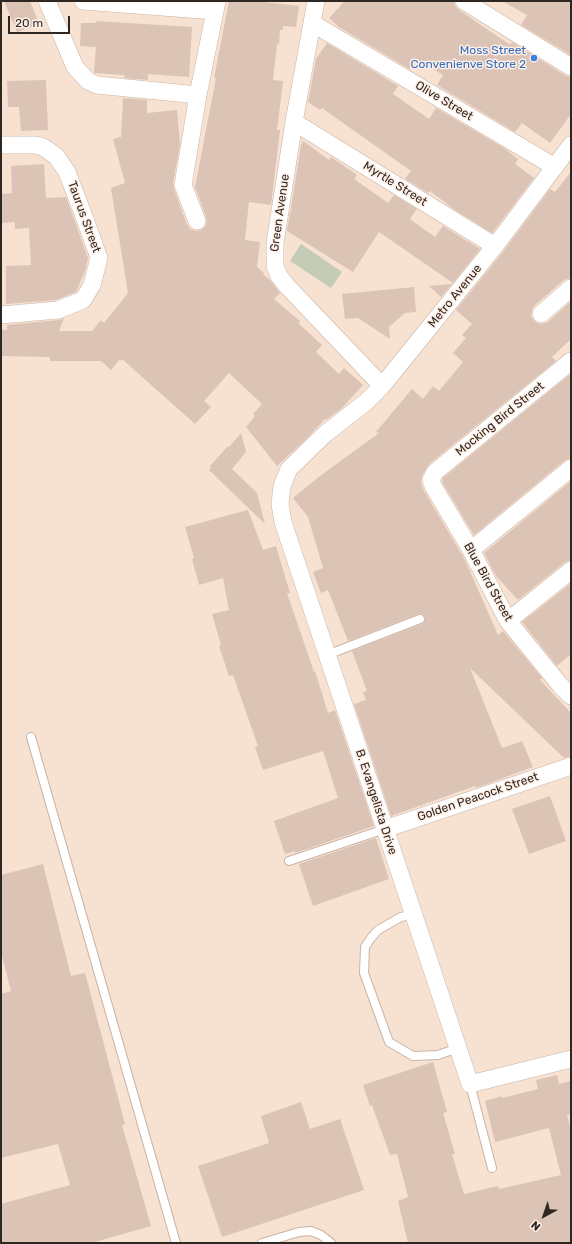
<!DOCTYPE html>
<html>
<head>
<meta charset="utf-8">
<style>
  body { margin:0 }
  #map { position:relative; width:572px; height:1244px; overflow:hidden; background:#f7e1d1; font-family:Rubik,sans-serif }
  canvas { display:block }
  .frame { position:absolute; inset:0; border:2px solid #2f2721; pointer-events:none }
  .north { position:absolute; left:524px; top:1196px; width:40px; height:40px; -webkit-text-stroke:3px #fef0e7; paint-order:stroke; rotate:220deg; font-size:11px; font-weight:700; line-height:16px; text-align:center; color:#2f2721 }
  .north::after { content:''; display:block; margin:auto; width:14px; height:18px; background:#2f2721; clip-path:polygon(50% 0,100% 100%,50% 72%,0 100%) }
  .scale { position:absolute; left:8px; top:16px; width:62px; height:18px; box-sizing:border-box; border:2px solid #2f2721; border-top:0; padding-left:5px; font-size:12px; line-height:14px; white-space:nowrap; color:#2f2721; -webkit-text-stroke:3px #fef0e7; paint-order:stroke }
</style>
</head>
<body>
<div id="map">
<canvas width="572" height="1244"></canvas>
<div class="frame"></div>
<div class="north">N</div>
<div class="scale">20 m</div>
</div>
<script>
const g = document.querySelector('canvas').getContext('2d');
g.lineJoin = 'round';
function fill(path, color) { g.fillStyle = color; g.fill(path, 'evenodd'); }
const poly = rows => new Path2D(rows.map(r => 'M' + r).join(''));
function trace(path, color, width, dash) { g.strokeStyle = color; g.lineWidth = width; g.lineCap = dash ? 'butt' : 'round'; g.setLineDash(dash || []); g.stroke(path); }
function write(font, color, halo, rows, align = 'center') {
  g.font = font + ' Rubik,sans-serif'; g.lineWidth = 3; g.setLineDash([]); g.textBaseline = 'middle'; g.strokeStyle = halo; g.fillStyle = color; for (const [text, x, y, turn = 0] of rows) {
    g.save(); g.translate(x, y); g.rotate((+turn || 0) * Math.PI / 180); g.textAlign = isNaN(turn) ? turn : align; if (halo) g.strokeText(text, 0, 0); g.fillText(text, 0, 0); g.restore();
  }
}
fill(poly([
  [301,244,342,272,331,288,290,261]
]), '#c4ccb7');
fill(poly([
  [4,1,30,1,39,24,17,32],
  [229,1,255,1,299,6,296,27,283,26,283,30,280,30,279,45,277,44,273,80,283,81,277,130,280,130,271,205,249,202,245,240,260,242,257,267,264,273,263,274,270,280,280,293,274,299,301,322,298,323,322,345,316,352,339,374,344,368,363,385,342,408,326,420,325,419,305,440,277,466,246,427,255,416,253,414,262,404,229,373,204,401,211,407,195,424,122,359,121,361,120,359,111,370,101,361,50,361,50,357,1,356,1,330,7,330,7,325,59,320,64,318,59,331,92,331,101,320,104,323,128,293,111,188,125,183,113,139,121,137,123,98,147,100,147,113,177,110,180,144,173,183,174,189,187,225,187,224,190,229,196,231,201,230,205,227,207,222,206,217,195,187,216,78,214,78],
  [345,1,454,1,455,6,459,10,510,45,512,42,566,76,571,77,571,114,550,143,522,123,515,132,437,85,443,75,416,59,409,69,339,27,329,18],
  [502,1,571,1,571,55,521,25,527,15],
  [96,21,192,27,189,77,148,74,148,80,124,78,125,75,94,73,96,47,80,46,81,23,96,23],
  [327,43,398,86,393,94,429,119,436,108,504,148,518,159,515,164,534,178,492,233,455,210,430,191,428,193,405,179,411,171,322,108,320,110,308,102,316,59],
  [46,80,48,130,21,131,19,107,8,107,7,81],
  [303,141,329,160,331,157,357,175,354,179,388,203,394,195,417,209,410,219,435,237,443,226,480,249,453,283,379,232,353,272,287,231,290,212,292,208,291,208,301,145],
  [44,164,46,198,66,197,88,258,85,271,76,292,56,300,6,304,6,266,31,265,29,228,15,229,15,222,1,223,1,194,12,193,11,166],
  [571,172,571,278,564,280,534,306,532,310,531,316,533,320,537,323,543,324,548,322,571,301,571,339,552,357,556,361,429,464,422,476,421,483,424,491,465,560,498,635,503,631,542,678,540,680,571,713,571,756,564,758,470,668,502,748,522,741,533,767,476,788,475,786,391,816,354,704,366,700,363,692,367,691,352,651,422,624,424,622,425,617,423,615,418,614,348,641,328,590,321,593,313,572,323,568,308,517,293,498,320,476,379,433,376,432,412,389,423,399,433,386,439,391,463,362,453,353,466,338,462,335,472,324,456,310,503,252,550,189,555,192],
  [452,284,441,297,429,286],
  [414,287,416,312,405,313,389,327,390,339,358,318,345,319,342,294],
  [569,375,571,377,571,458,565,460,474,535,442,482,443,478],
  [241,433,246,452,232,469,257,493,265,524,209,470,211,467,210,466,228,446,229,447],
  [571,481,571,560,565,562,518,600,496,576,484,553],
  [248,510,263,550,276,546,290,593,287,593,314,672,315,671,328,713,335,710,374,826,295,853,295,851,285,854,274,821,338,798,323,751,263,770,255,747,258,746,233,675,229,676,219,646,221,645,212,614,229,610,223,578,199,585,192,559,194,558,185,527],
  [571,583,571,654,557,666,522,622],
  [550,796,566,841,529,854,512,809],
  [376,838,389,879,313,906,299,864],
  [43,864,71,976,85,973,125,1124,122,1125,151,1226,91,1243,1,1243,1,1204,70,1185,58,1144,1,1158,1,994,11,991,1,952,1,875],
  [433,1062,447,1112,443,1113,455,1154,452,1154,464,1194,498,1186,499,1189,561,1175,549,1128,495,1142,485,1101,502,1096,502,1098,538,1089,536,1080,557,1075,559,1084,571,1081,571,1114,567,1115,571,1131,571,1243,408,1243,398,1201,408,1197,397,1154,390,1155,372,1105,370,1106,363,1085],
  [301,1102,310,1129,340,1119,364,1190,222,1237,198,1166,269,1143,261,1116]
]), '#dbc3b6');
const lane = poly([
  [327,655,420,619],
  [31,737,176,1243],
  [289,861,385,829],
  [414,914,401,917,378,930,371,938,365,947,364,973,389,1042,413,1056,438,1055,458,1048],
  [470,1084,492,1168],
  [262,1243,299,1232,311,1231,321,1235,331,1243]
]);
const street = poly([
  [47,1,75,67,88,81,97,85,198,95],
  [83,1,215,11],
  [316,1,294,122,275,243,275,266,279,276,287,286,382,386],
  [464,1,571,67],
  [312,23,555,167],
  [294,122,495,246],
  [1,145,36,145,43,147,56,156,67,172,85,219,99,258,92,285,83,300,58,310,1,315],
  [571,145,495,246,382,386,366,402,325,434,289,469,282,486,280,504,283,522,470,1084,571,1059],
  [197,221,183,185,198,95,217,1],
  [541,314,571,288],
  [571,361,435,472,431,480,433,486,471,550,508,621,560,685,571,696],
  [471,550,571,468],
  [508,621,571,570],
  [385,829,571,766]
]);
trace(lane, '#cab4a5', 10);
trace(street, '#cab4a5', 18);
trace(lane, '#fff', 8);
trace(street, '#fff', 17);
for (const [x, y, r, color] of [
  [534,58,4,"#3f7fe0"]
]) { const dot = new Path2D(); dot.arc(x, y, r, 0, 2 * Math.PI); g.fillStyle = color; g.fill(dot); trace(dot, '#fef0e7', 1.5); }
write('12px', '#366cbe', '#fef0e7', [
  ["Moss Street",526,51],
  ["Convenienve Store 2",526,65]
], 'right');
write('12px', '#2f2721', '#fef0e7', [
  ["Olive Street",444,101,31],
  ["Myrtle Street",395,184,32],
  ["Green Avenue",280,213,-82],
  ["Taurus Street",84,217,70],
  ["Metro Avenue",455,296,-51],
  ["Mocking Bird Street",500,419,-39],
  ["Blue Bird Street",488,582,61],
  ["Golden Peacock Street",478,797,-19],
  ["B. Evangelista Drive",376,802,72]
]);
</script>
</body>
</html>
